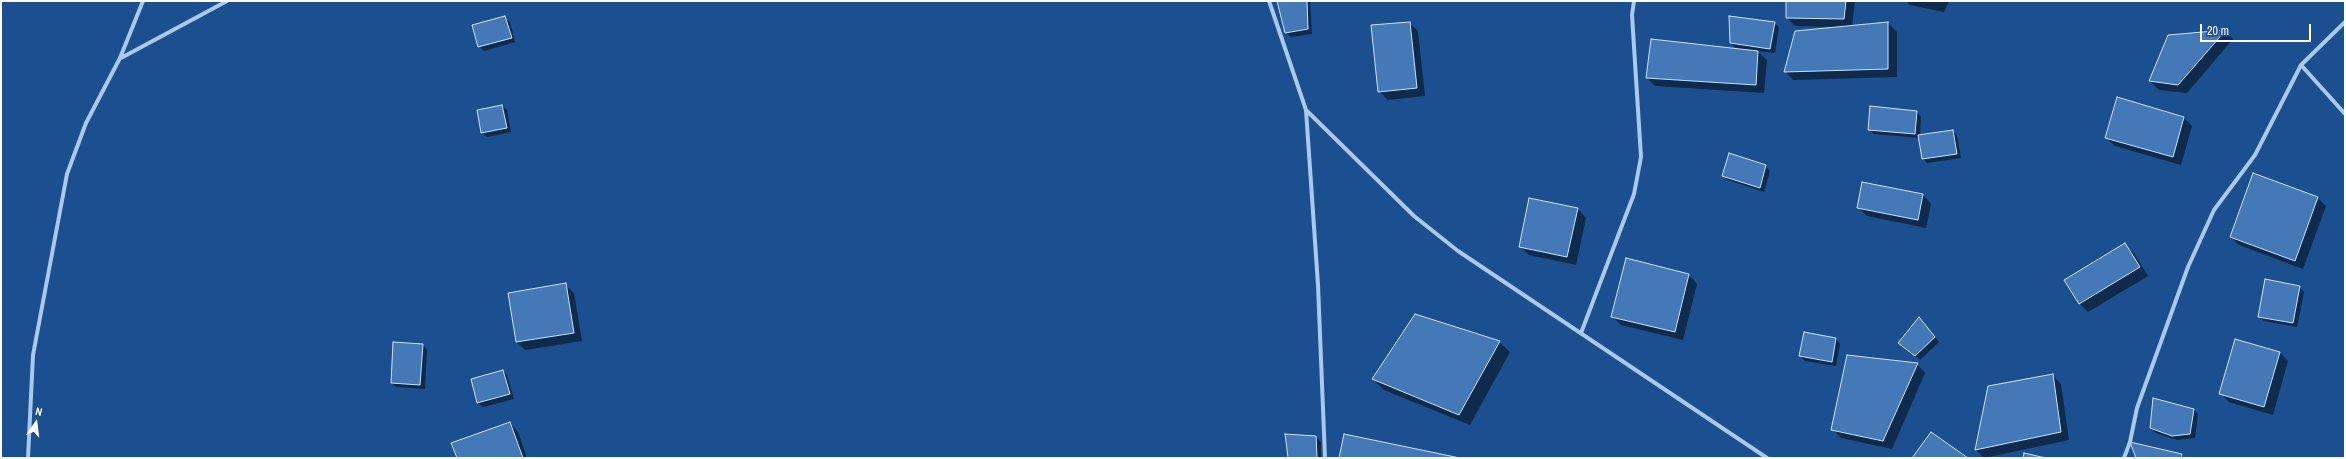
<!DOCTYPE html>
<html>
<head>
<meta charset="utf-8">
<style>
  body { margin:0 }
  #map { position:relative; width:2346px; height:459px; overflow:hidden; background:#1b4f8f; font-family:"Archivo Narrow",sans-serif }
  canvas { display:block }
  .frame { position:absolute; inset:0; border:2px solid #fff; pointer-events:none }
  .north { position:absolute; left:16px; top:403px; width:40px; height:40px; -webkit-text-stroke:3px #1b4f8f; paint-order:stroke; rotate:14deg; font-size:11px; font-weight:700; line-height:16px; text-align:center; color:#fff }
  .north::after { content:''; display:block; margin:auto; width:14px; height:18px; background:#fff; clip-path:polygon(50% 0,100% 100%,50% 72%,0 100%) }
  .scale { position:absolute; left:2200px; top:24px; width:111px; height:18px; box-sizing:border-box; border:2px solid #fff; border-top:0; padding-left:5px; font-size:12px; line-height:14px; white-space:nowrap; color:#fff; -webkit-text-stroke:3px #1b4f8f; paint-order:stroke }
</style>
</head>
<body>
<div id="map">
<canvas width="2346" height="459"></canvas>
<div class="frame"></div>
<div class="north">N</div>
<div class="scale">20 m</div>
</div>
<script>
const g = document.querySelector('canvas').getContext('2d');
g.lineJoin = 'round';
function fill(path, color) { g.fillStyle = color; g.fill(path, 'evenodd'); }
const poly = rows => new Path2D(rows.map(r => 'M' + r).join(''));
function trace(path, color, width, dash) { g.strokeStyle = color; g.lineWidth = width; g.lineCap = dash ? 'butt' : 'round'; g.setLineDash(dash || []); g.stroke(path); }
fill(poly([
  [1278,1,1310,1,1312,34,1291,37,1286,33],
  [1787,1,1855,1,1852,27,1888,23,1897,32,1897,77,1793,80,1785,71,1834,27,1795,26,1787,18],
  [1906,1,1949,1,1944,12,1910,5],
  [505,18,510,22,515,42,484,51,479,46],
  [1409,23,1418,31,1425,96,1388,100,1379,91],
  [1774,23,1779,27,1775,53,1757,51,1767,60,1764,93,1655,86,1647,78,1738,50,1731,43],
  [2225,31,2233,39,2187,93,2159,90,2150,81],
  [502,106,507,110,511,132,487,137,482,132],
  [1917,112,1921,117,1920,136,1953,131,1957,136,1961,158,1927,163,1923,158,1920,138,1874,134,1869,129],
  [2184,118,2192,126,2181,165,2115,146,2106,138],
  [1729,155,1766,166,1770,171,1764,192,1728,180,1723,176],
  [1923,195,1931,204,1926,228,1867,216,1858,207],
  [2317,197,2326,206,2303,269,2239,245,2231,237],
  [1530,199,1578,209,1586,218,1576,265,1529,255,1520,247],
  [2125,245,2134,253,2148,276,2088,312,2080,304,2065,281],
  [1627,260,1689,275,1697,284,1683,340,1621,325,1613,317],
  [565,285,574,293,582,341,525,350,517,342],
  [2299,287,2304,292,2297,327,2264,321,2259,316],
  [1923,323,1939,342,1920,360,1903,345],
  [1805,333,1836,339,1840,344,1836,366,1805,361,1800,356],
  [2236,340,2280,353,2288,361,2273,415,2229,402,2221,394],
  [1499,342,1510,352,1470,425,1384,390,1373,379],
  [423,345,427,350,425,389,396,387,392,383],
  [1917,364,1925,373,1892,449,1841,438,1833,429],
  [503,371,507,375,514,399,483,407,478,403,472,379],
  [2052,375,2061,384,2069,440,1984,458,1976,450,1989,387],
  [2194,410,2198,414,2195,438,2177,440,2156,433,2151,428],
  [510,423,518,432,527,458,458,458],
  [1316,437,1321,442,1321,458,1289,458]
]), '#0007');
const building = poly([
  [1277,1,1307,1,1308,29,1285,33,1277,1],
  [1786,1,1846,1,1844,19,1786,18,1786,1],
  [505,16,512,38,478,47,472,25,505,16],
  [1729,16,1775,22,1770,49,1730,43,1729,16],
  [1410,22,1417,88,1378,92,1371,25,1410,22],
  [1888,22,1888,69,1784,72,1795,31,1888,22],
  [2226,30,2178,85,2149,81,2168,35,2226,30],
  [1651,39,1758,51,1756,85,1646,78,1651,39],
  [2117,97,2184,117,2173,157,2105,138,2117,97],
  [502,105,507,128,481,133,477,110,502,105],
  [1870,106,1917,111,1915,134,1868,130,1870,106],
  [1953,130,1957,154,1922,159,1918,135,1953,130],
  [1729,153,1766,165,1760,188,1722,176,1729,153],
  [2253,173,2318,197,2295,261,2230,237,2253,173],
  [1862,182,1923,194,1918,220,1857,208,1862,182],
  [1529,198,1578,208,1567,257,1519,247,1529,198],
  [2125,243,2140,267,2079,304,2064,280,2125,243],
  [1626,258,1689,274,1675,332,1611,317,1626,258],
  [2265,279,2300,286,2293,323,2258,317,2265,279],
  [566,283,574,333,516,342,508,293,566,283],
  [1415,314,1500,341,1459,415,1372,379,1415,314],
  [1919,317,1935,337,1915,356,1898,343,1919,317],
  [1804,332,1836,338,1832,362,1799,356,1804,332],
  [2235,339,2280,352,2264,407,2219,394,2235,339],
  [393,342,423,344,420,385,391,383,393,342],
  [1847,355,1918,363,1883,441,1831,430,1847,355],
  [503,370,510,394,477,403,471,379,503,370],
  [2053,374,2061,432,1975,450,1988,386,2053,374],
  [2153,398,2194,409,2190,434,2172,436,2150,428,2153,398],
  [510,422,523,458,457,458,451,443,510,422],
  [1931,432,1968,458,1912,458,1931,432],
  [1285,434,1316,436,1317,458,1288,458,1285,434],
  [1344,434,1460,458,1339,458,1344,434],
  [2130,442,2182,454,2181,458,2136,458,2130,442],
  [2024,453,2046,458,2023,458,2024,453]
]);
fill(building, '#4478b7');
trace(building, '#cfe3fa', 1);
trace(poly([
  [1269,1,1306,110,1318,285,1325,458],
  [121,58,227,1],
  [2301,65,2345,114],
  [1306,110,1414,216,1458,251,1767,458],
  [1581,333,1634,194,1641,157,1632,15,1634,1],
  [28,458,33,355,67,174,86,123,120,58,143,1],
  [2124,458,2130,442,2137,408,2188,267,2214,210,2255,155,2301,65,2345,22]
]), '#a9c9ee', 4);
</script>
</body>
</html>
